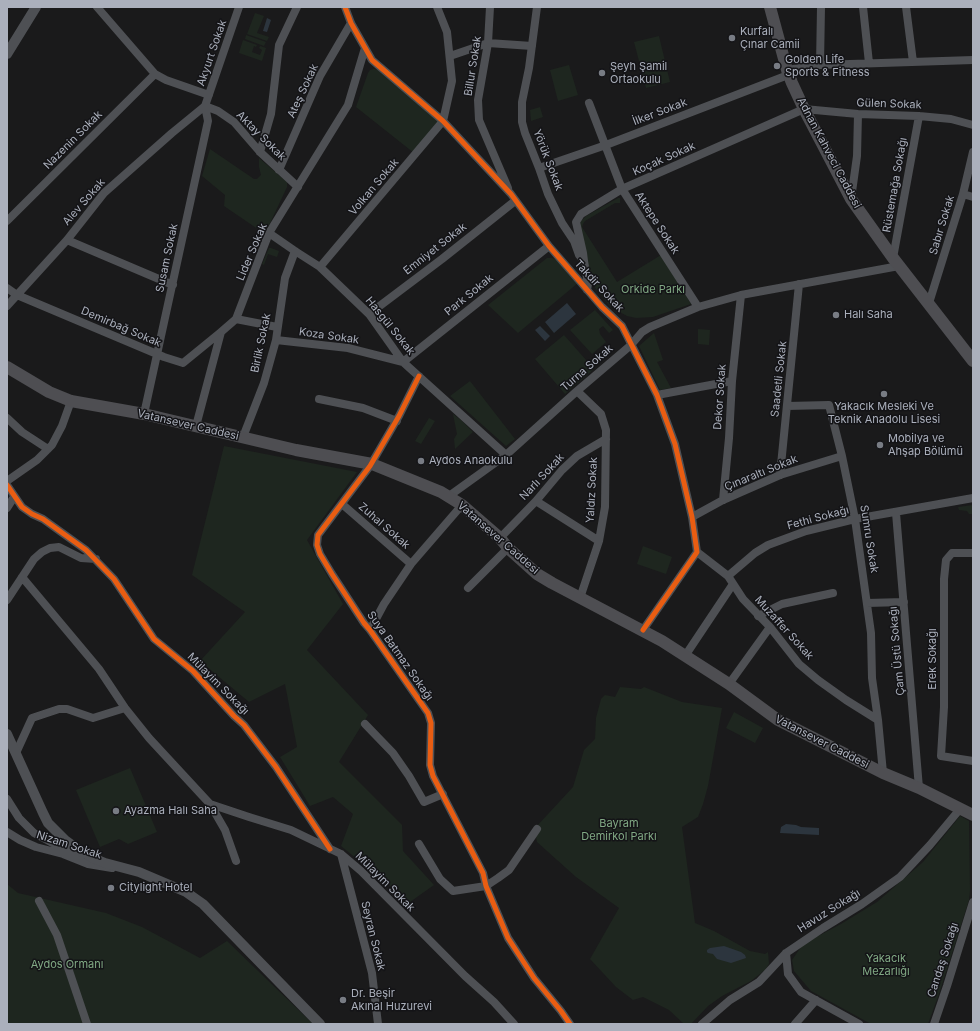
<!DOCTYPE html>
<html>
<head>
<meta charset="utf-8">
<style>
  body { margin:0 }
  #map { position:relative; width:980px; height:1031px; overflow:hidden; background:#1a1a1b; font-family:Inter,sans-serif }
  canvas { display:block }
  .frame { position:absolute; inset:0; border:8px solid #abb0bc; pointer-events:none }
</style>
</head>
<body>
<div id="map">
<canvas width="980" height="1031"></canvas>
<div class="frame"></div>
</div>
<script>
const g = document.querySelector('canvas').getContext('2d');
g.lineJoin = 'round';
function fill(path, color) { g.fillStyle = color; g.fill(path, 'evenodd'); }
const poly = rows => new Path2D(rows.map(r => 'M' + r).join(''));
function trace(path, color, width, dash) { g.strokeStyle = color; g.lineWidth = width; g.lineCap = dash ? 'butt' : 'round'; g.setLineDash(dash || []); g.stroke(path); }
function write(font, color, halo, rows, align = 'center') {
  g.font = font + ' Inter,sans-serif'; g.lineWidth = 3; g.setLineDash([]); g.textBaseline = 'middle'; g.strokeStyle = halo; g.fillStyle = color; for (const [text, x, y, turn = 0] of rows) {
    g.save(); g.translate(x, y); g.rotate((+turn || 0) * Math.PI / 180); g.textAlign = isNaN(turn) ? turn : align; if (halo) g.strokeText(text, 0, 0); g.fillText(text, 0, 0); g.restore();
  }
}
fill(poly([
  [255,13,264,16,257,33,269,37,267,41,247,34],
  [246,35,266,42,264,46,245,39],
  [659,36,670,82,646,88,634,42],
  [243,40,257,45,256,47,254,46,252,52,260,55,262,50,259,48,260,46,266,48,262,61,239,53],
  [569,65,578,95,558,101,550,70],
  [374,69,378,70,438,121,414,153,356,107,368,73,370,70],
  [540,107,543,117,531,121,530,110],
  [210,149,254,179,257,179,261,175,259,167,259,158,287,182,287,187,265,234,224,206,225,195,202,176],
  [618,198,620,198,620,203,615,203,585,221,583,224,582,227,617,282,661,255,691,304,653,317,636,318,627,316,618,311,609,305,592,284,579,225,581,221,586,216],
  [269,248,271,248,279,251,277,257,268,254,264,265,262,264],
  [547,258,552,258,557,260,578,283,518,333,488,305],
  [595,310,613,330,609,333,603,326,599,329,600,334,606,342,592,354,570,330],
  [698,329,710,330,709,345,698,344],
  [654,333,663,360,657,362,671,388,660,390,639,346],
  [564,335,594,369,565,394,535,359],
  [470,381,515,439,506,446,450,396],
  [453,414,461,420,473,432,455,449,454,439,457,434],
  [429,418,435,421,421,444,415,441],
  [224,446,357,472,307,540,343,604,307,650,368,715,339,762,402,825,403,851,434,885,410,902,341,846,353,814,333,797,310,806,280,757,297,747,285,684,249,702,200,661,245,612,192,575],
  [973,505,973,514,969,514,967,511,959,510,958,507],
  [643,546,672,557,666,574,637,564],
  [620,687,641,689,644,687,682,702,722,708,708,786,703,804,698,817,682,827,695,923,714,931,750,951,765,954,768,952,769,964,765,970,751,981,722,996,708,1006,691,1024,684,1024,669,1010,643,997,633,1000,616,987,590,959,619,908,576,877,537,842,536,837,536,827,573,787,584,750,595,739,596,718,601,699,605,695,615,697],
  [734,712,763,728,755,743,726,728],
  [130,768,157,832,128,844,119,839,100,847,76,790],
  [960,816,969,821,970,891,969,900,939,994,928,1024,871,1024,811,991,794,971,792,960,803,944,841,924,877,902,923,862],
  [7,884,18,893,106,913,142,927,200,958,227,941,313,1024,7,1024]
]), '#1e261f');
fill(poly([
  [267,18,271,20,267,32,263,31],
  [567,303,576,314,554,333,545,322],
  [540,326,550,336,545,341,535,330],
  [786,824,796,825,801,827,819,828,819,835,780,833,781,827],
  [724,946,741,952,745,955,746,958,731,963,717,959,713,954,708,953,707,952,707,950,710,948]
]), '#2c353e');
trace(poly([
  [97,7,155,74,166,80,209,95],
  [345,7,351,23,372,60,443,121,511,194,549,246,602,307,622,326,657,395,675,444,692,517,697,552,643,630],
  [490,7,488,43,478,100,479,120,508,188],
  [537,7,529,68,522,102,522,122,525,133,539,168,548,194,562,223,574,241,579,255,584,261,588,284,587,290],
  [863,7,869,63],
  [906,7,913,62],
  [450,56,488,43,532,46],
  [820,65,821,7],
  [787,70,820,65,973,60],
  [589,103,622,189,698,307],
  [205,106,218,111,234,122,260,152,298,187],
  [260,152,271,114,279,45,297,7],
  [539,168,606,145,788,75],
  [279,170,320,76,351,23],
  [963,194,973,197],
  [851,199,857,156,858,114],
  [7,221,155,74],
  [269,233,295,251,320,267,369,314,403,362,506,455],
  [67,240,173,285],
  [893,258,919,116],
  [584,261,583,253,576,222,581,214,622,189,804,109,858,114,919,116,951,119,973,125],
  [320,267,443,121,452,81,447,32,437,7],
  [7,288,17,295,164,357,183,363,221,332],
  [929,303,963,194,973,152],
  [7,306,67,240,104,193,172,133,205,106],
  [369,314,442,259,515,201],
  [236,319,277,327],
  [276,340,348,348,403,362,549,246],
  [419,376,399,416,370,466,318,535,317,545,320,554,332,574,364,623,370,630,428,713,431,723,430,765,433,776,483,873,486,886,508,938,534,978,561,1011,570,1024],
  [577,391,601,414,606,430,605,507,599,541,580,598],
  [657,395,732,381],
  [319,399,363,408,397,421],
  [787,406,829,405,842,456,855,519,871,633,872,678,878,720],
  [144,414,208,121,205,106,239,7],
  [7,418,22,432,48,449],
  [196,426,221,332,236,319,269,233,348,105,365,48],
  [243,437,264,383,276,340,285,278,295,251],
  [780,475,799,284],
  [7,481,37,460,52,445,62,426,71,401],
  [7,485,22,507,32,514,43,519,86,550,114,579,154,639,193,671,234,716,244,725,276,767,330,849],
  [449,496,506,455,577,391,631,345,642,332,650,327,698,307,741,295,899,266],
  [723,500,729,438,732,381,741,295],
  [536,501,599,541],
  [342,504,411,564],
  [7,508,14,497],
  [896,513,919,788],
  [692,517,723,500,780,475,842,456],
  [500,538,536,501,562,470,577,456,606,439],
  [697,552,728,576,743,599,770,627,799,664,818,680,846,700,878,720,883,773],
  [973,553,952,553,946,560,944,579,944,707,941,756,973,761],
  [728,576,755,553,768,545,806,531,855,519,973,498],
  [22,577,99,669,125,708,149,738,210,804,225,830,236,861],
  [468,588,508,548],
  [7,600,34,559,42,552,50,548,59,547,81,558,96,559],
  [867,603,904,602],
  [758,616,782,604,833,593],
  [370,630,384,604,411,564,462,505],
  [685,656,733,584],
  [729,684,770,627],
  [365,724,393,753,409,776,424,802,443,794],
  [16,753,32,718,59,709,67,709,93,718,125,708],
  [7,799,19,818,34,833,60,847,82,855],
  [210,804,249,817,291,830,341,854,361,871,465,976,494,1002,514,1024],
  [7,832,20,840,36,847,63,854,88,864,112,868],
  [419,844,440,879,453,891,486,886,498,878,509,870,537,829],
  [341,854,372,973,378,1024],
  [39,901,57,935,87,1024],
  [786,953,788,974,801,992,859,1024],
  [702,1024,730,1000,759,982,786,953,823,928,862,904,900,877,930,845,960,809],
  [795,1024,816,1000],
  [934,1024,947,986,973,902]
]), '#4e5054', 8);
trace(poly([
  [7,54,36,7],
  [7,734,43,813,48,823,65,840,76,848,93,858,105,863,139,872,186,892,203,904,320,1024]
]), '#4e5054', 10);
trace(poly([
  [770,7,787,70,792,83,804,109,851,199,893,258,973,361],
  [7,367,49,392,71,401,144,414,296,450,372,464,441,492,462,505,500,538,508,548,537,574,552,583,662,641,729,684,778,720,883,773,919,788,973,815]
]), '#4e4e52', 12);
trace(poly([
  [345,7,351,23,372,60,443,121,511,194,549,246,602,307,622,326,657,395,675,444,692,517,697,552,643,630],
  [419,376,399,416,370,466,318,535,317,545,320,554,332,574,364,623,370,630,428,713,431,723,430,765,433,776,483,873,486,886,508,938,534,978,561,1011,570,1024],
  [7,485,22,507,32,514,43,519,86,550,114,579,154,639,193,671,234,716,244,725,276,767,330,849]
]), '#e95d12', 5);
for (const [x, y, r, color] of [
  [732,38,4,"#787c84"],
  [777,66,4,"#787c84"],
  [602,73,4,"#787c84"],
  [836,315,4,"#787c84"],
  [884,394,4,"#787c84"],
  [880,445,4,"#787c84"],
  [421,461,4,"#787c84"],
  [116,811,4,"#787c84"],
  [111,888,4,"#787c84"],
  [343,1000,4,"#787c84"]
]) { const dot = new Path2D(); dot.arc(x, y, r, 0, 2 * Math.PI); g.fillStyle = color; g.fill(dot); trace(dot, '#141417', 1.5); }
write('11px', '#abb0bc', '#141417', [
  ["Kurfalı",740,32],
  ["Çınar Camii",740,45],
  ["Golden Life",785,60],
  ["Sports & Fitness",785,73],
  ["Şeyh Şamil",610,67],
  ["Ortaokulu",610,80],
  ["Halı Saha",844,315],
  ["Yakacık Mesleki Ve",884,407,"center"],
  ["Teknik Anadolu Lisesi",884,420,"center"],
  ["Mobilya ve",888,439],
  ["Ahşap Bölümü",888,452],
  ["Aydos Anaokulu",429,461],
  ["Ayazma Halı Saha",124,811],
  ["Citylight Hotel",119,888],
  ["Dr. Beşir",351,994],
  ["Akınal Huzurevi",351,1007]
], 'left');
write('11px', '#abb0bc', '#141417', [
  ["Akyurt Sokak",212,53,-71],
  ["Billur Sokak",473,66,-81],
  ["Ateş Sokak",303,91,-65],
  ["Gülen Sokak",889,104,2],
  ["İlker Sokak",660,112,-21],
  ["Aktay Sokak",261,136,45],
  ["Nazenin Sokak",73,140,-45],
  ["Adnan Kahveci Caddesi",829,153,62],
  ["Koçak Sokak",664,159,-24],
  ["Yörük Sokak",548,160,69],
  ["Rüstemağa Sokağı",895,185,-80],
  ["Volkan Sokak",374,187,-50],
  ["Alev Sokak",84,202,-49],
  ["Aktepe Sokak",657,223,57],
  ["Sabır Sokak",942,225,-73],
  ["Emniyet Sokak",435,249,-38],
  ["Lider Sokak",252,252,-67],
  ["Susam Sokak",167,258,-78],
  ["Takdir Sokak",599,286,47],
  ["Park Sokak",469,295,-39],
  ["Hasgül Sokak",390,326,51],
  ["Demirbağ Sokak",121,327,23],
  ["Koza Sokak",329,336,8],
  ["Birlik Sokak",261,343,-78],
  ["Turna Sokak",587,368,-41],
  ["Saadetli Sokak",779,379,-84],
  ["Dekor Sokak",720,397,-86],
  ["Vatansever Caddesi",188,425,13],
  ["Çınaraltı Sokak",761,473,-22],
  ["Narlı Sokak",542,477,-47],
  ["Yaldız Sokak",592,490,-87],
  ["Fethi Sokağı",818,518,-15],
  ["Zuhal Sokak",384,526,41],
  ["Vatansever Caddesi",498,538,41],
  ["Sumru Sokak",869,539,81],
  ["Muzaffer Sokak",784,628,48],
  ["Çam Üstü Sokağı",897,651,-95],
  ["Suya Batmaz Sokağı",400,656,55],
  ["Erek Sokağı",933,659,-90],
  ["Mülayim Sokağı",218,684,45],
  ["Vatansever Caddesi",822,742,27],
  ["Nizam Sokak",69,845,18],
  ["Mülayim Sokak",385,882,45],
  ["Havuz Sokağı",829,911,-32],
  ["Seyran Sokak",373,936,76],
  ["Candaş Sokağı",943,960,-72]
]);
write('11px', '#81a984', '#141417', [
  ["Orkide Parkı",653,290],
  ["Bayram",619,824],
  ["Demirkol Parkı",619,837],
  ["Yakacık",886,959],
  ["Mezarlığı",886,972],
  ["Aydos Ormanı",67,965]
]);
</script>
</body>
</html>
